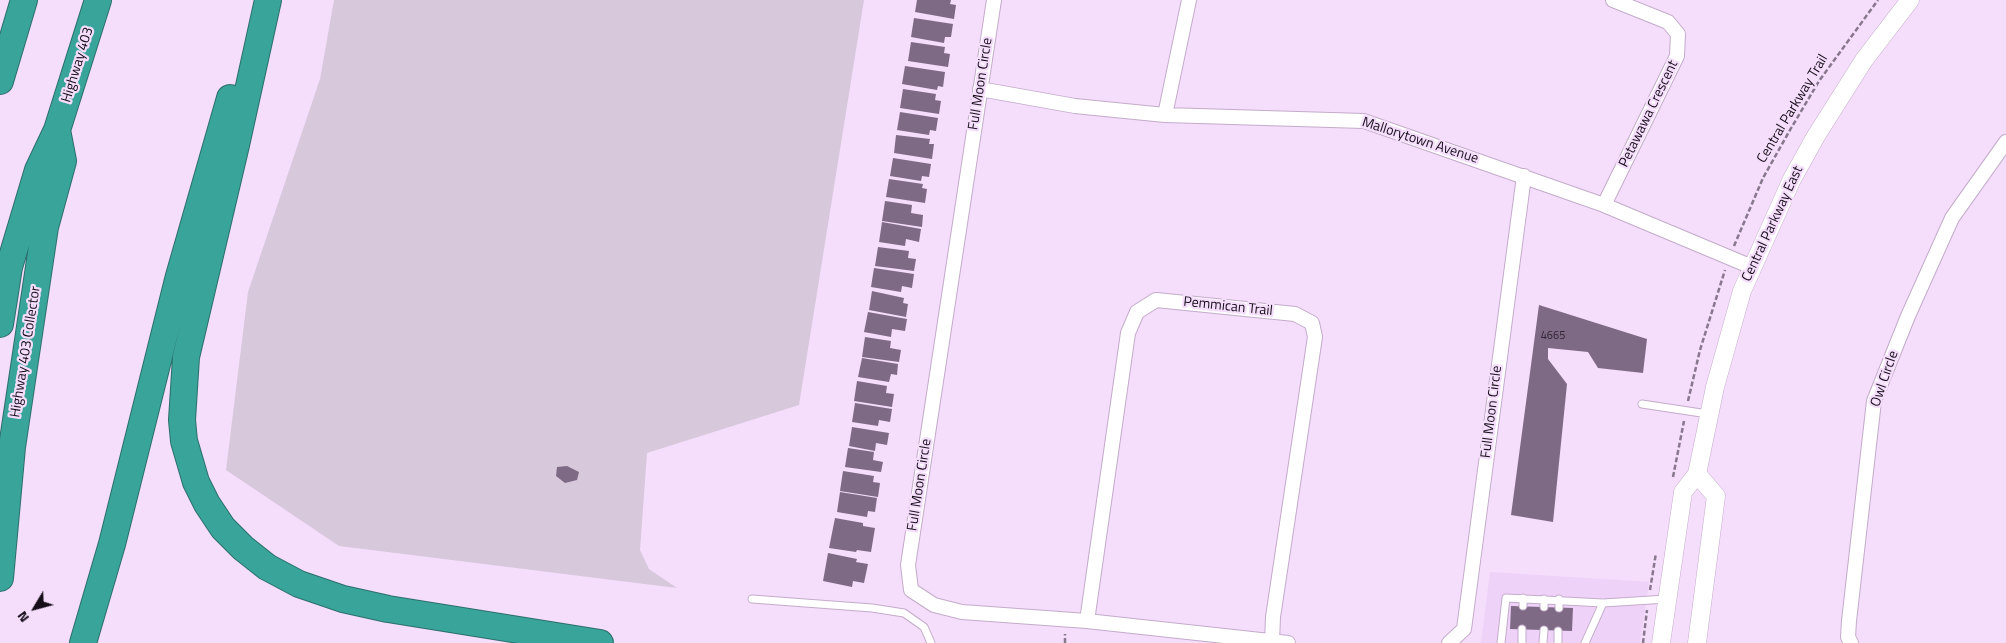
<!DOCTYPE html>
<html>
<head>
<meta charset="utf-8">
<style>
  body { margin:0 }
  #map { position:relative; width:2006px; height:643px; overflow:hidden; background:#f5ddfc; font-family:"Titillium Web",sans-serif }
  canvas { display:block }
  .north { position:absolute; left:10px; top:583px; width:50px; height:50px; -webkit-text-stroke:4px #f5ddfc; paint-order:stroke; rotate:233deg; font-size:14px; font-weight:700; line-height:20px; text-align:center; color:#150d18 }
  .north::after { content:''; display:block; margin:auto; width:18px; height:22px; background:#150d18; clip-path:polygon(50% 0,100% 100%,50% 72%,0 100%) }
</style>
</head>
<body>
<div id="map">
<canvas width="2006" height="643"></canvas>
<div class="north">N</div>
</div>
<script>
const g = document.querySelector('canvas').getContext('2d');
g.lineJoin = 'round';
function fill(path, color) { g.fillStyle = color; g.fill(path, 'evenodd'); }
const poly = rows => new Path2D(rows.map(r => 'M' + r).join(''));
function trace(path, color, width, dash) { g.strokeStyle = color; g.lineWidth = width; g.lineCap = dash ? 'butt' : 'round'; g.setLineDash(dash || []); g.stroke(path); }
function write(font, color, halo, rows, align = 'center') {
  g.font = font + ' "Titillium Web",sans-serif'; g.lineWidth = 4.5; g.setLineDash([]); g.textBaseline = 'middle'; g.strokeStyle = halo; g.fillStyle = color; for (const [text, x, y, turn = 0] of rows) {
    g.save(); g.translate(x, y); g.rotate((+turn || 0) * Math.PI / 180); g.textAlign = isNaN(turn) ? turn : align; if (halo) g.strokeText(text, 0, 0); g.fillText(text, 0, 0); g.restore();
  }
}
fill(poly([
  [1490,572,1649,582,1640,643,1481,643]
]), '#efd2f8');
fill(poly([
  [334,0,864,0,799,405,647,453,640,550,649,569,677,588,339,546,226,470,248,292,320,79]
]), '#d7c8dc');
fill(poly([
  [917,0,951,0,950,4,956,5,954,19,915,12],
  [914,18,953,24,951,37,945,37,944,43,911,37],
  [911,42,945,47,944,53,950,54,948,67,908,61],
  [905,66,945,72,943,87,938,86,937,90,902,84],
  [903,89,936,94,935,100,941,101,939,114,900,108],
  [900,112,938,118,936,131,930,130,929,135,897,130],
  [896,135,930,139,929,144,934,144,932,159,894,153],
  [893,158,931,164,929,177,922,176,921,181,890,176],
  [889,179,923,184,922,188,927,189,925,203,886,197],
  [885,201,912,205,911,213,923,215,922,227,882,221],
  [882,222,921,229,919,242,906,239,905,246,879,242],
  [878,247,909,251,908,258,916,259,914,271,875,266],
  [874,268,914,274,912,288,902,286,901,292,871,287],
  [872,291,904,298,903,303,908,304,906,317,869,310],
  [1539,305,1647,339,1643,373,1598,368,1588,352,1548,348,1548,359,1567,384,1553,522,1511,515],
  [868,312,907,319,905,331,892,329,891,337,864,332],
  [865,337,891,341,890,348,901,350,899,362,862,357],
  [862,358,898,364,897,375,891,374,889,382,858,377],
  [857,381,887,386,886,393,894,394,892,407,854,401],
  [855,403,892,409,890,422,879,420,878,426,852,422],
  [852,427,889,433,887,445,876,443,875,451,849,446],
  [848,448,874,452,873,460,883,462,881,472,845,467],
  [567,466,579,472,577,480,565,483,556,476,557,467],
  [843,471,874,476,873,482,880,483,878,497,840,491],
  [840,492,877,498,875,512,868,511,867,517,837,512],
  [835,518,863,523,863,526,875,528,871,552,857,550,856,552,829,548],
  [828,553,857,559,856,562,868,564,864,583,853,581,852,587,823,581],
  [1511,606,1573,608,1572,631,1510,629]
]), '#7f6a85');
const service = poly([
  [1642,404,1708,414],
  [1523,598,1523,606],
  [752,599,872,608,904,613,924,627,931,643],
  [1544,599,1544,607],
  [1559,608,1559,599],
  [1558,631,1558,643],
  [1501,643,1506,598,1603,603,1667,599],
  [1522,643,1522,629],
  [1543,643,1544,630],
  [1585,643,1603,603]
]);
const minor = poly([
  [994,0,908,565,911,590,934,605,962,612,1087,621,1288,643],
  [980,89,1075,106,1165,115,1364,121,1604,205,1752,267],
  [1165,115,1189,0],
  [1604,205,1677,56,1678,34,1668,22,1613,0],
  [1087,621,1128,333,1137,312,1156,300,1295,314,1312,323,1315,337,1273,617,1272,642],
  [1449,643,1464,629,1524,176],
  [1851,643,1848,637,1849,621,1874,401,1908,316,1952,218,2006,142]
]);
const tertiary = poly([
  [1661,643,1683,492,1697,474,1715,387,1742,291,1792,179,1816,136,1864,60,1910,0],
  [1697,643,1716,496,1697,474]
]);
const motorway = poly([
  [268,0,236,145,186,357,182,420,184,441,196,482,207,504,223,528,243,548,267,567,299,584,343,599,388,609,600,643],
  [0,81,24,0],
  [0,324,9,267,38,170,57,130,98,0],
  [0,578,12,447,45,227,63,161,57,130],
  [83,643,112,544,179,276,230,98]
]);
trace(service, '#c3acca', 9);
trace(minor, '#c3acca', 16);
trace(tertiary, '#c3acca', 19);
trace(motorway, '#2c6f6c', 28);
trace(poly([
  [1734,246,1763,178,1790,130,1819,81,1878,0],
  [1688,401,1700,350,1725,270],
  [1673,477,1684,421],
  [1650,590,1656,553],
  [1065,643,1065,634],
  [1643,643,1647,610]
]), '#88788d', 2.5, [5, 2.5]);
trace(service, '#fff', 7);
trace(minor, '#fff', 14);
trace(tertiary, '#fff', 18);
trace(motorway, '#39a49a', 26);
write('11px', '#302433', null, [
  ["4665",1553,336]
]);
write('14px', '#150d18', '#f5ddfc', [
  ["Highway 403",78,65,-73],
  ["Full Moon Circle",981,84,-81],
  ["Central Parkway Trail",1793,109,-59],
  ["Petawawa Crescent",1649,114,-64],
  ["Mallorytown Avenue",1420,141,18],
  ["Central Parkway East",1773,224,-65],
  ["Pemmican Trail",1228,307,6],
  ["Highway 403 Collector",26,352,-81],
  ["Owl Circle",1885,379,-71],
  ["Full Moon Circle",1492,412,-83],
  ["Full Moon Circle",920,485,-81]
]);
</script>
</body>
</html>
